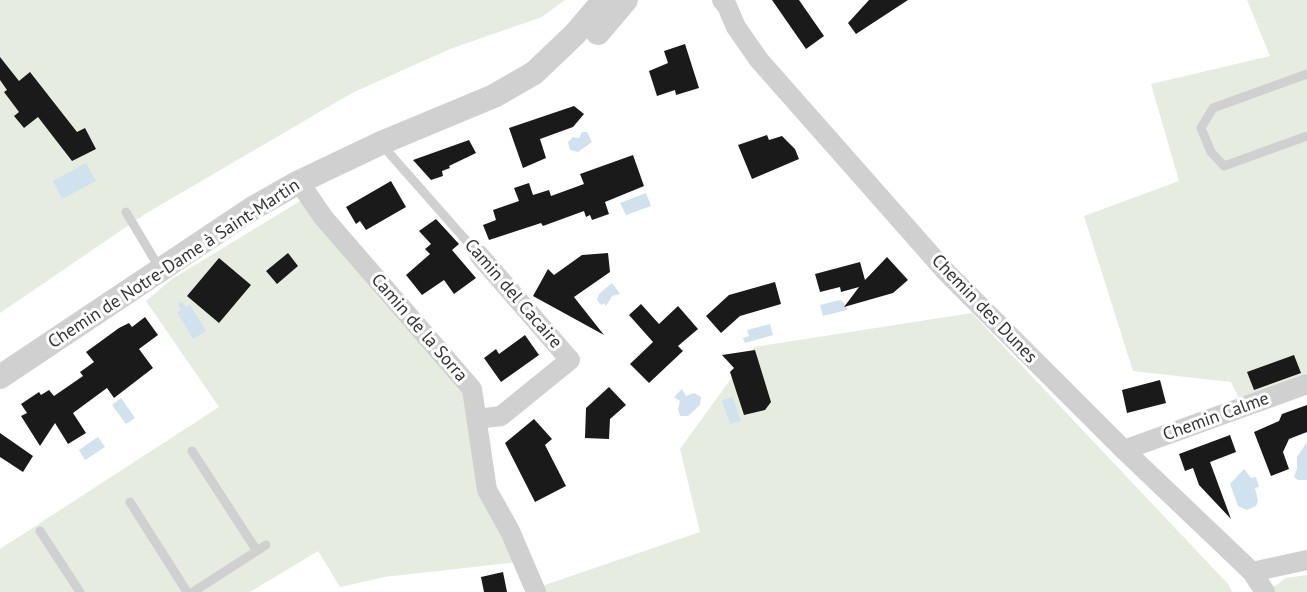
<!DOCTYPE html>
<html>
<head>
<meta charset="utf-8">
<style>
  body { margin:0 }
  canvas { display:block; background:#fff }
</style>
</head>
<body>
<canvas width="1307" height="592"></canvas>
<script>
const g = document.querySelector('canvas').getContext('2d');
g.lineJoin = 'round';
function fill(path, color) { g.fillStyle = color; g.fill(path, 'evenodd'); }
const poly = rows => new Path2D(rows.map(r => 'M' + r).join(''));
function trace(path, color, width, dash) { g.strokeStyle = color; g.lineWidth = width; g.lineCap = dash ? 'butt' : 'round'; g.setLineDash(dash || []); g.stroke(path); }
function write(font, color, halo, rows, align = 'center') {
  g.font = font + ' "PT Sans",sans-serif'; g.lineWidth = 6; g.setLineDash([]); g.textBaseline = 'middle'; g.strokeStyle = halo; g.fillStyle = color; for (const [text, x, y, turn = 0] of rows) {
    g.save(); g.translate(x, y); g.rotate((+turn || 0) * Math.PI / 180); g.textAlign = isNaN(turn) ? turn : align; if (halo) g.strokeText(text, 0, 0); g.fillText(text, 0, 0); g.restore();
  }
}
fill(poly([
  [0,0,565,0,542,17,450,49,352,93,145,214,0,313],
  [1247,0,1307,0,1307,373,1240,400,1231,382,1133,371,1084,216,1179,181,1151,84,1270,56],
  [302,200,468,391,518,562,384,577,340,587,318,551,250,592,0,592,0,549,219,407,146,301,172,279],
  [972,313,1228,584,1232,592,541,592,539,587,700,532,680,449,754,347],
  [1307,575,1307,592,1267,592,1286,578]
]), '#e6ecdf');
fill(poly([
  [582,132,587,132,592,142,578,152,570,150,568,142,573,137,579,138],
  [86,163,96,181,62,199,53,181],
  [646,193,651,206,626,215,620,203],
  [612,283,620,294,612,296,606,306,604,303,601,305,597,300,599,294],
  [840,300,845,304,847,310,823,316,820,305],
  [182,302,186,307,190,305,206,331,193,339,177,312,181,310,178,304],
  [770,324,773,335,745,343,743,338,749,336,747,330],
  [682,389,686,396,694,393,701,397,700,405,688,416,680,416,678,409,680,401,674,397],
  [733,397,741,421,730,424,722,400],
  [121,398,135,418,126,424,112,405],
  [98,437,105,447,85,460,79,450],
  [1307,442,1307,480,1298,480,1294,477,1297,469,1297,457],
  [1244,469,1251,478,1256,477,1259,487,1255,488,1258,501,1256,506,1247,510,1238,506,1230,484]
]), '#cfe2ee');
fill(poly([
  [772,0,799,0,824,36,806,49],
  [869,0,908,0,856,34,848,23],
  [685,44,699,88,676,95,675,90,657,96,649,71,668,63,664,51],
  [0,57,19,81,30,72,77,132,85,128,96,149,72,161,38,117,24,128,14,116,19,112,4,92,7,90,0,80],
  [574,106,584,114,573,127,540,139,546,158,523,168,509,128],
  [767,135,769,140,782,136,795,149,799,159,752,179,738,145],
  [469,140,476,153,449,166,450,168,442,171,443,176,431,180,413,160],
  [633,155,644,186,605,202,609,214,592,220,590,215,586,217,584,211,543,226,541,223,489,240,483,225,496,220,493,210,519,201,514,188,529,183,533,195,549,190,551,196,584,184,580,174],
  [391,181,406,207,366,230,360,221,356,224,346,207],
  [436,219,459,244,452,250,476,278,454,294,444,280,422,295,406,275,430,254,425,249,431,244,419,231],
  [288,253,298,266,277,284,266,271],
  [608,253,610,272,574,297,604,335,533,296,548,269,554,275,582,255],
  [887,257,908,280,893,293,844,307,859,287,841,292,840,287,820,292,815,274,860,262,865,280],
  [219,258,251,285,219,323,187,296],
  [775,282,781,304,740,316,721,333,706,316,729,295],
  [641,304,659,324,678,306,698,329,678,346,683,351,649,383,630,364,653,342,629,315],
  [145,317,158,335,139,349,153,368,114,398,107,388,73,413,86,433,68,444,55,423,40,446,21,416,27,413,21,404,39,392,41,395,49,390,54,396,83,376,80,372,94,362,86,352,119,328,129,323,132,327],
  [525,335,539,355,501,382,484,358,496,349,499,354],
  [755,350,771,402,765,410,744,415,730,372,734,368,722,355],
  [1294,355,1301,373,1254,390,1247,372],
  [1160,380,1166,403,1127,413,1122,390],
  [609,387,626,405,610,419,609,439,585,438,586,408],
  [1307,405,1307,432,1289,439,1283,452,1289,469,1271,476,1254,432,1279,421,1282,414],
  [534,419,552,439,545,445,566,486,535,502,505,443],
  [0,433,33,456,23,472,0,457],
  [1230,435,1236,452,1210,462,1231,519,1199,485,1193,468,1185,471,1179,454],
  [503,572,507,592,484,592,481,577]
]), '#1a1a1a');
trace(poly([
  [1307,74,1213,108,1201,128,1211,152,1224,166,1307,136],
  [382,145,479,255],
  [126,212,160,269],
  [192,451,257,551],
  [130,502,187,592],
  [40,531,80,592],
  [193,592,266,545]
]), '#d0d0d0', 9);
trace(poly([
  [722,0,727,6,736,27,759,60,947,273,1124,450,1252,572,1265,592],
  [299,182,323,217,472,389,487,490,510,531,536,592],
  [477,419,501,416,570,360,479,255],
  [1124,450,1307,384],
  [1252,572,1307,560]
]), '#d0d0d0', 20);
trace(poly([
  [598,33,626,0],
  [0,377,253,208,299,182,381,143,494,96,534,73,575,34,604,0]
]), '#d0d0d0', 24);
write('18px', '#333', '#fff', [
  ["Chemin de Notre-Dame à Saint-Martin",174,264,-33],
  ["Camin del Cacaire",513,294,49],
  ["Chemin des Dunes",984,309,46],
  ["Camin de la Sorra",419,328,49],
  ["Chemin Calme",1216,417,-20]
]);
</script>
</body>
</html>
